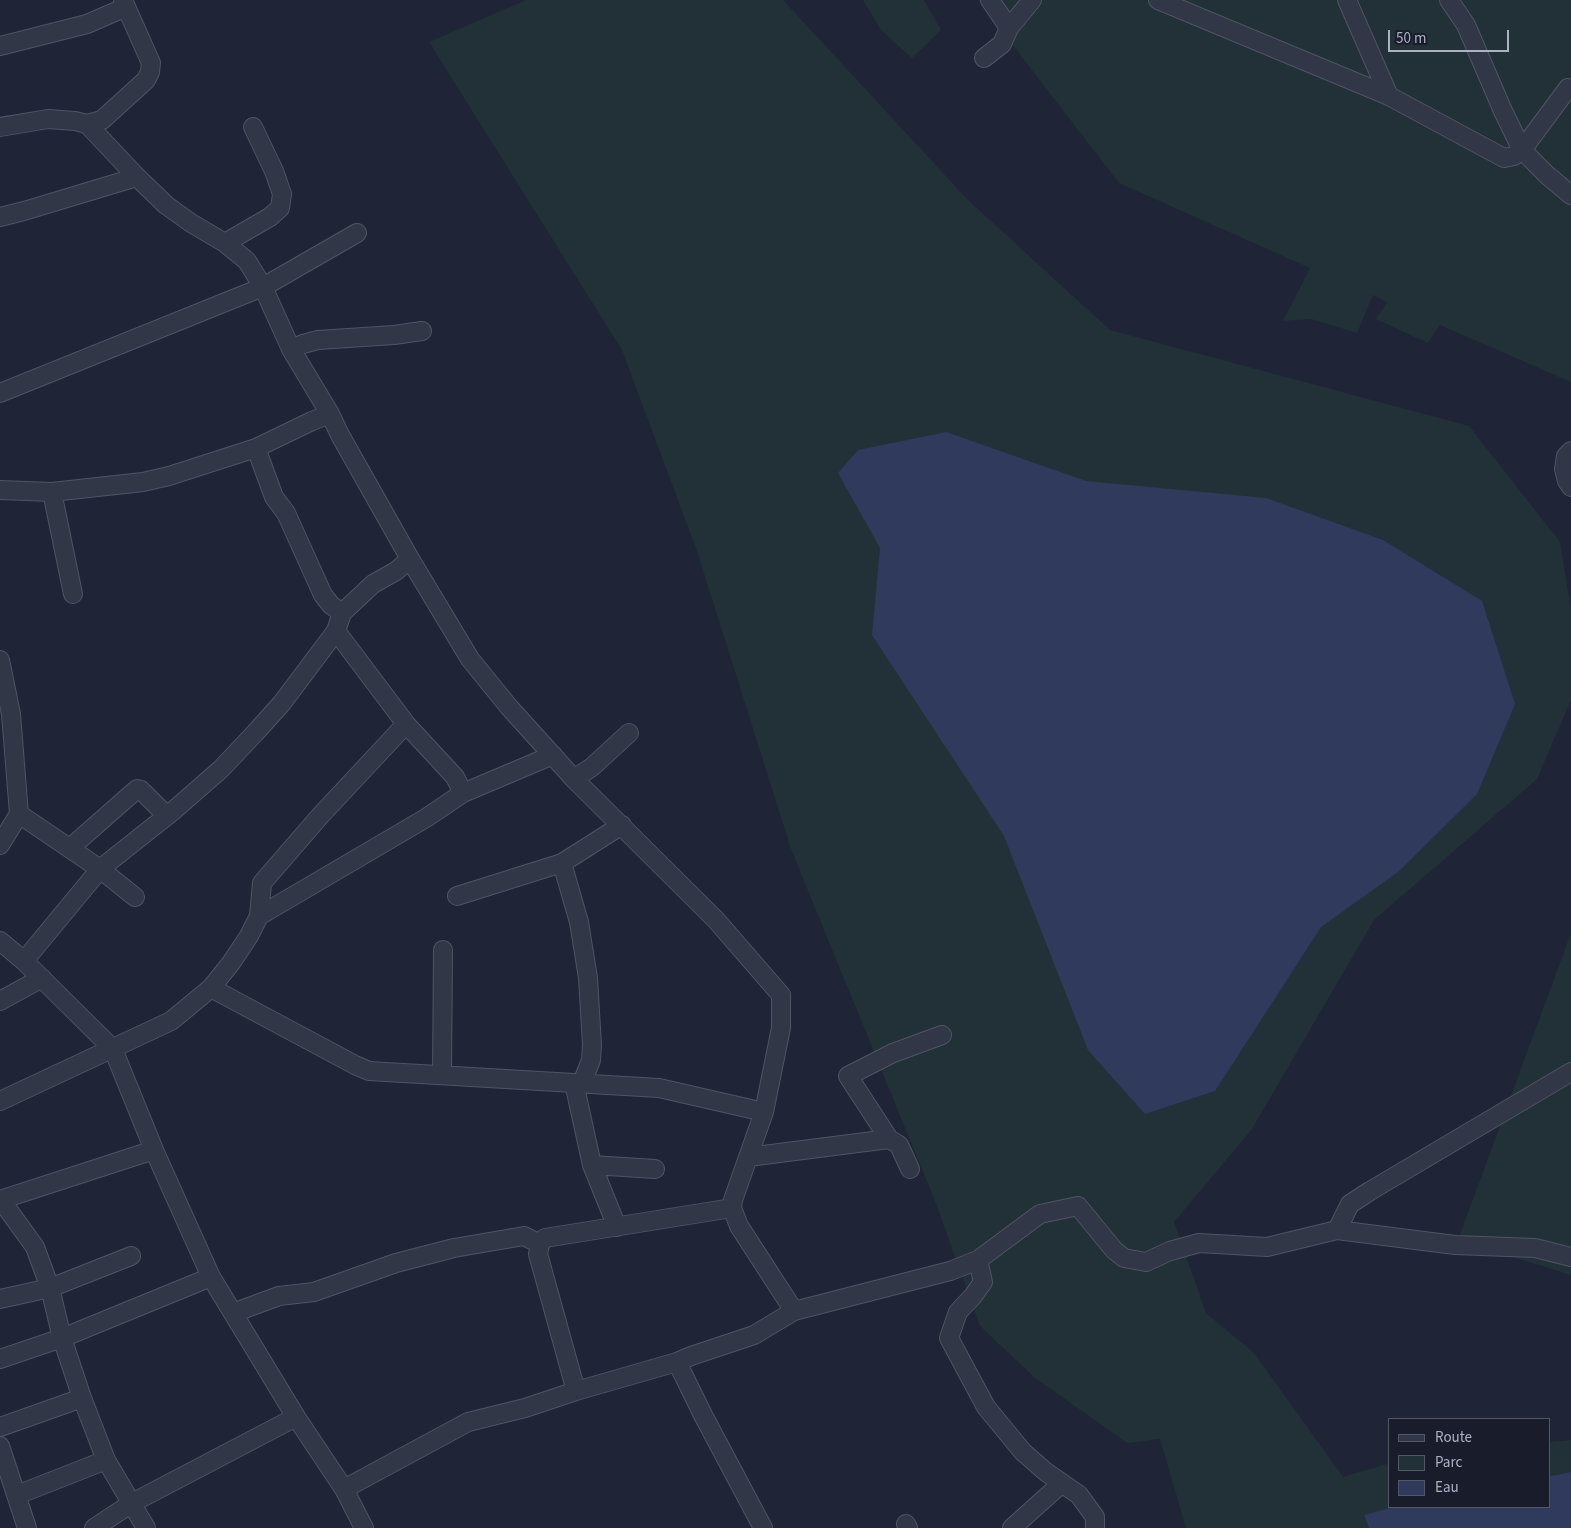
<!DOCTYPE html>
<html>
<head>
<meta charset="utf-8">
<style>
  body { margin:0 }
  #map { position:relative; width:1571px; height:1528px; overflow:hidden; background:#1f2536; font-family:"Source Sans 3",sans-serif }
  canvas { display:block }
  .legend { position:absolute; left:1388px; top:1418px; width:162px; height:90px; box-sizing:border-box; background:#181c2b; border:1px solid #535868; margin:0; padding:6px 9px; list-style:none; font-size:15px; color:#acb1c4 }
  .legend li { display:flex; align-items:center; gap:10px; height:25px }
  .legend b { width:25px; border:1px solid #535868 }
  .scale { position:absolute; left:1388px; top:30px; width:121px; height:22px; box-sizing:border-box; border:2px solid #acb1c4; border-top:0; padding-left:6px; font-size:15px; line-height:18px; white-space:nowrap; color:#acb1c4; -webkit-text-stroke:4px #181c2b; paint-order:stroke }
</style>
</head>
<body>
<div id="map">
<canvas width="1571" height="1528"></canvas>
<ul class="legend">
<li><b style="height:6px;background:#323747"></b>Route</li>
<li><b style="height:14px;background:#213137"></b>Parc</li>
<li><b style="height:14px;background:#303a5c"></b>Eau</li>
</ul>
<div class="scale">50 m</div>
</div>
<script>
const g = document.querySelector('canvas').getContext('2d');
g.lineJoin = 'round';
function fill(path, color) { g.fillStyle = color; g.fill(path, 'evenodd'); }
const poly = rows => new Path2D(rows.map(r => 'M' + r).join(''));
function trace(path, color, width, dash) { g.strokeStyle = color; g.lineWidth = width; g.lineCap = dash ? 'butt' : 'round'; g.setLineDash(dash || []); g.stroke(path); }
fill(poly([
  [526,0,783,0,968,200,1110,330,1469,426,1560,542,1571,608,1571,700,1537,779,1374,920,1252,1129,1174,1222,1206,1313,1254,1353,1343,1477,1390,1463,1390,1507,1393,1507,1364,1515,1369,1528,1186,1528,1160,1439,1127,1443,1034,1377,980,1326,935,1201,791,849,696,548,622,350,429,42],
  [863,0,924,0,941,30,912,58,881,30],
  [978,0,1571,0,1571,382,1440,325,1428,343,1376,319,1387,302,1373,295,1357,333,1311,319,1283,321,1310,268,1119,183],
  [1571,933,1571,1275,1458,1240],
  [1571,1440,1571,1472,1550,1476,1550,1442]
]), '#213137');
fill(poly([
  [946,432,1086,481,1266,498,1383,540,1482,601,1515,704,1477,794,1398,872,1321,927,1215,1091,1145,1114,1088,1050,1004,836,872,635,880,548,838,473,858,450],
  [1571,1472,1571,1528,1369,1528,1364,1515,1393,1507,1550,1507,1550,1476]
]), '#303a5c');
const street = poly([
  [990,0,1009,28],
  [1158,0,1389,96,1504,158,1514,156,1522,150,1568,88,1571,91],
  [1347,0,1389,96],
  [1449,0,1466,25,1503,111,1522,150,1547,175,1571,195],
  [0,46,87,24,126,7],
  [984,58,1002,44,1009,28,1032,0],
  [87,124,102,120,146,80,150,72,151,63,123,0],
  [0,127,48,119,75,121,87,124,137,177,166,205,191,223,225,243,247,261,263,287,291,349,330,414,340,435,410,559,470,659,509,707,574,779,716,920,781,995,781,1028,764,1112,733,1200,732,1208,739,1226,794,1311],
  [0,217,24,211,137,177],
  [225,243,270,217,280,208,282,194,274,171,253,127],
  [291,349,303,344,318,340,394,335,422,331],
  [0,393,263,287,357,233],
  [256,448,274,497,286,513,323,595,331,605,342,613],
  [1571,451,1566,456,1564,469,1567,481,1571,487],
  [0,490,52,492,143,482,169,476,256,448,312,421,330,414],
  [52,492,73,594],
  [0,660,11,714,19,814,0,845],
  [574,779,592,767,629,733],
  [463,793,553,755],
  [19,814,100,869,135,897],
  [70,848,137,789,141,790,167,816],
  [562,863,579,922,588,978,592,1045,591,1060,582,1083],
  [457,896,562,863,622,825],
  [259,916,426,818,463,793,455,777,406,724,336,631],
  [0,941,24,961,113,1049,154,1150,211,1277,296,1417,344,1489,364,1528],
  [24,961,100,869,173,811,221,769,255,733,282,703,336,631,342,613,373,584,396,571,410,559],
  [211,988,355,1065,369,1071,659,1088,764,1112],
  [0,1001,42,978],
  [442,1075,443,950],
  [574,1083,592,1165,617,1227],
  [0,1101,171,1021,211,988,231,963,249,936,259,916,262,883,320,816,406,724],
  [748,1157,889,1139],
  [592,1165,655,1169],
  [910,1169,899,1145,889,1139,848,1076,893,1053,942,1035],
  [0,1200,154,1150],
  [1,1200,35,1247,50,1288,62,1338,82,1398,106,1460,146,1528],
  [1337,1230,1455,1245,1535,1248,1571,1257],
  [978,1260,983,1282,973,1296,958,1312,949,1338,986,1407,1023,1452,1046,1472,1079,1495,1095,1517,1095,1528],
  [0,1299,50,1288,131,1256],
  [233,1313,279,1296,314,1292,396,1263,454,1248,524,1236,540,1244],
  [0,1359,62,1338,211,1277],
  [677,1362,703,1415,763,1528],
  [576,1391,538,1254,540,1244,545,1238,732,1208],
  [0,1427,82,1398],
  [0,1446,27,1528],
  [344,1489,468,1422,525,1408,576,1391,677,1362,691,1356,754,1335,794,1311,950,1271,978,1260,1040,1214,1078,1206,1114,1250,1124,1258,1146,1262,1170,1251,1199,1243,1267,1247,1337,1230,1350,1204,1370,1191,1571,1072],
  [17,1495,106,1460],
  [906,1524,908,1528],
  [94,1528,132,1503,296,1417],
  [1012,1528,1062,1483]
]);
trace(street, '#505465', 20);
trace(street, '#323747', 18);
</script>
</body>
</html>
